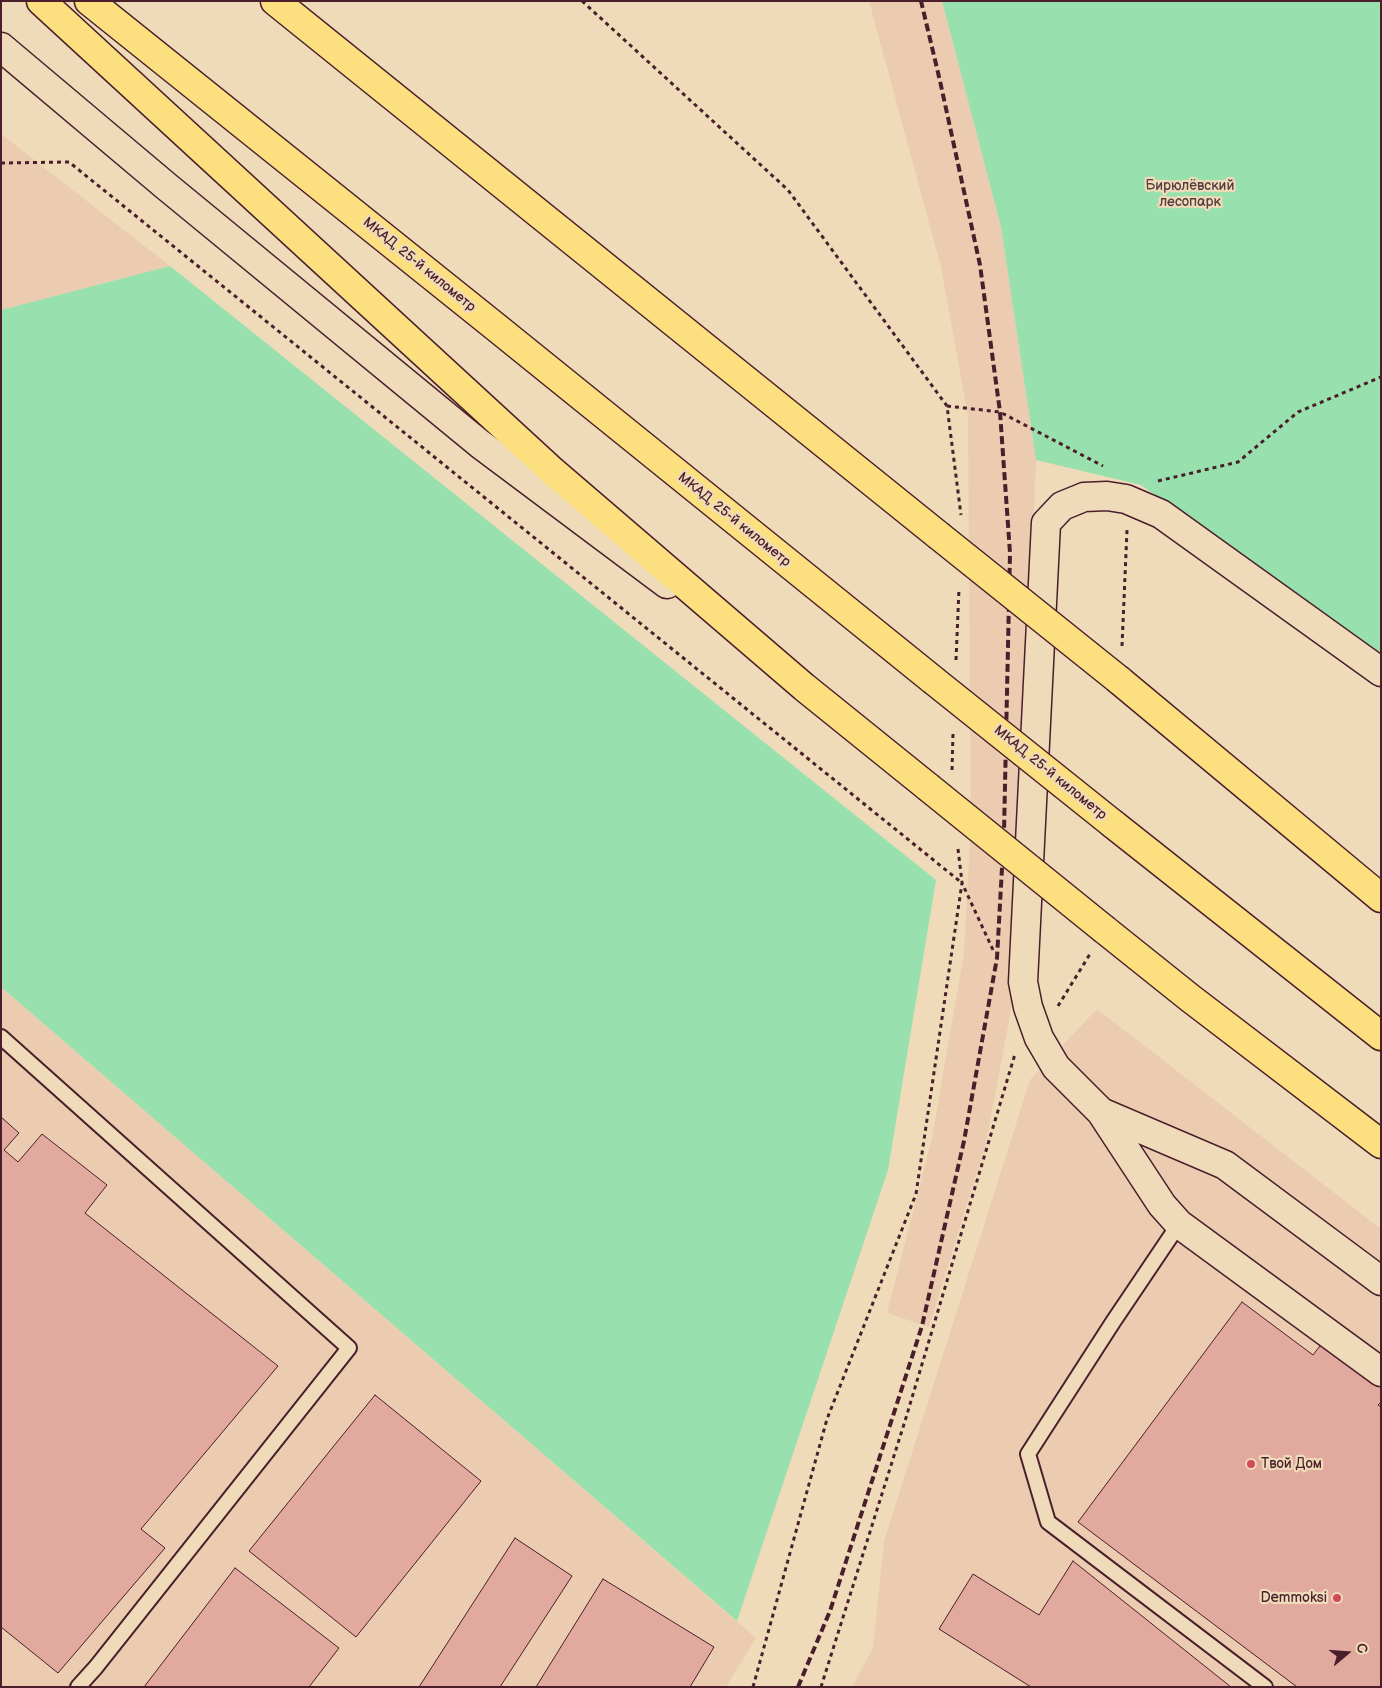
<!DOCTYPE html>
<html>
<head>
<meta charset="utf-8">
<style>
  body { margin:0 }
  #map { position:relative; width:1382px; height:1688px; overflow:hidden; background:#efdbb9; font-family:"Balsamiq Sans",sans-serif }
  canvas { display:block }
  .frame { position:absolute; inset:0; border:2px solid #4a1f2b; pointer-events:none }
  .north { position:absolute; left:1322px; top:1628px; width:50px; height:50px; -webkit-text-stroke:4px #efdbb9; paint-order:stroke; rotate:72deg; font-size:14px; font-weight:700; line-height:20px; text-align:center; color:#4a1f2b }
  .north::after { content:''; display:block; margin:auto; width:18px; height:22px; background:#4a1f2b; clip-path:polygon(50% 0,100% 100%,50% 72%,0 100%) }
</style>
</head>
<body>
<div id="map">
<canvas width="1382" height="1688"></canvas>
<div class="frame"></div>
<div class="north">С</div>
</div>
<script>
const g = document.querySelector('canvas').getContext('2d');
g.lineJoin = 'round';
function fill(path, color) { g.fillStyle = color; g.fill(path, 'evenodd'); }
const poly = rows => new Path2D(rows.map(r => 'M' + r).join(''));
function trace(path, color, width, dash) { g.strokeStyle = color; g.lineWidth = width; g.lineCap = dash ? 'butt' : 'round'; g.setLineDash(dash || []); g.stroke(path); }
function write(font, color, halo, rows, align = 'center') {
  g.font = font + ' "Balsamiq Sans",sans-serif'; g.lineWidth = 4.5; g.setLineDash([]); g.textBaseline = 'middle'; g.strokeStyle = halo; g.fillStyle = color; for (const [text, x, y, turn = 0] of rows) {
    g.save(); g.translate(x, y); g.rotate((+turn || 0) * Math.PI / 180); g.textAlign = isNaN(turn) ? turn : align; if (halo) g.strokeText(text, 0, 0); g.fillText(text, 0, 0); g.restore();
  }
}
fill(poly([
  [869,1,942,1,1001,227,1036,460,1015,989,986,1143,929,1327,887,1313,932,1138,964,953,971,824,968,416,941,267],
  [1,134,170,266,1,310],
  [1,987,756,1638,726,1687,1,1687],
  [1097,1009,1381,1229,1381,1687,852,1687,873,1648,884,1541,1030,1080]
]), '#ebccb1');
fill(poly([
  [942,1,1381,1,1381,658,1141,485,1036,460,1001,227],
  [170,266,936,880,888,1170,737,1621,1,987,1,310]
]), '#98e0ae');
const building = poly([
  [1,1117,19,1133,4,1150,18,1162,42,1134,107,1185,85,1213,278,1366,141,1529,165,1548,58,1673,1,1627,1,1117],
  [1242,1302,1313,1355,1326,1338,1381,1379,1381,1402,1378,1405,1381,1407,1381,1687,1297,1687,1078,1522,1242,1302],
  [375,1395,481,1481,356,1637,249,1551,375,1395],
  [515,1538,572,1576,500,1687,419,1687,515,1538],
  [1073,1561,1231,1687,1031,1687,939,1629,973,1574,1039,1615,1073,1561],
  [235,1568,339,1648,309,1687,144,1687,235,1568],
  [603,1579,714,1647,690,1687,536,1687,603,1579]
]);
fill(building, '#e2a99f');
trace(building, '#4a1f2b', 1);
const lane = poly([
  [1,1037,349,1348,96,1667,78,1687],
  [1179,1224,1113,1322,1028,1454,1048,1522,1265,1687]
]);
const street = poly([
  [1381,672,1161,514,1126,499,1107,496,1084,497,1062,506,1046,523,1023,982,1028,1007,1039,1038,1056,1067,1101,1112,1162,1205,1179,1224,1381,1372],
  [1101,1112,1225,1165,1381,1281]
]);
const secondary = poly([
  [1,47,166,186,480,444,667,584]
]);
const primary = poly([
  [41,1,550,469,804,687,928,787],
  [1105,930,1190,998,1381,1144]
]);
const highway = poly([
  [89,1,497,328,933,680],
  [275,1,938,535],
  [1119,680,1381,898],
  [1113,824,1381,1036]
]);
trace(lane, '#4a1f2b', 18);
trace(street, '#4a1f2b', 31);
trace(secondary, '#4a1f2b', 31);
trace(primary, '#4a1f2b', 31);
trace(highway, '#4a1f2b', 31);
trace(poly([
  [582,1,788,190,947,406,961,515],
  [1,163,69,162,962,883],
  [947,406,1000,412,1103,466],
  [1158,481,1238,462,1298,412,1381,377],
  [1122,646,1127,530],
  [956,660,959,589],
  [952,770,953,734],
  [958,849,962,882],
  [1058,1006,1090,954],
  [753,1687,827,1419,916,1194,962,883,994,952],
  [821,1687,905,1421,1015,1054]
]), '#4a1f2b', 3, [4, 4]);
trace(lane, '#efdbb9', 14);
trace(street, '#efdbb9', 28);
trace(secondary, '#efdbb9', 28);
trace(primary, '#fce080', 28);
trace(highway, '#fce080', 28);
trace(poly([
  [798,1687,830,1611,922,1326,964,1141,997,958,1004,832,1010,553,1000,412,980,265,940,81,921,1]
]), '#4a1f2b', 4, [8, 4]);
const primaryBridge = poly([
  [928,787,1105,930]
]);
const highwayBridge = poly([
  [938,535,1119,680],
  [933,680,1113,824]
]);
trace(primaryBridge, '#4a1f2b', 31, []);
trace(highwayBridge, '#4a1f2b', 31, []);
trace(primaryBridge, '#fce080', 28);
trace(highwayBridge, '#fce080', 28);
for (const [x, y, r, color] of [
  [1251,1464,5,"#d1495b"],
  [1337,1598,5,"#d1495b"]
]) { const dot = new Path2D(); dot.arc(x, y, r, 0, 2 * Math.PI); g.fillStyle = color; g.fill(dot); trace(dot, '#efdbb9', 2); }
write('14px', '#563c3f', '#efdbb9', [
  ["Бирюлёвский",1190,186],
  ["лесопарк",1190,202]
]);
write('14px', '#4a1f2b', '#efdbb9', [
  ["МКАД, 25-й километр",419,265,39],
  ["МКАД, 25-й километр",734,520,39],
  ["МКАД, 25-й километр",1050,773,39]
]);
write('14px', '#4a1f2b', '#efdbb9', [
  ["Твой Дом",1261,1464],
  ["Demmoksi",1327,1598,"right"]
], 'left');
</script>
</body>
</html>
